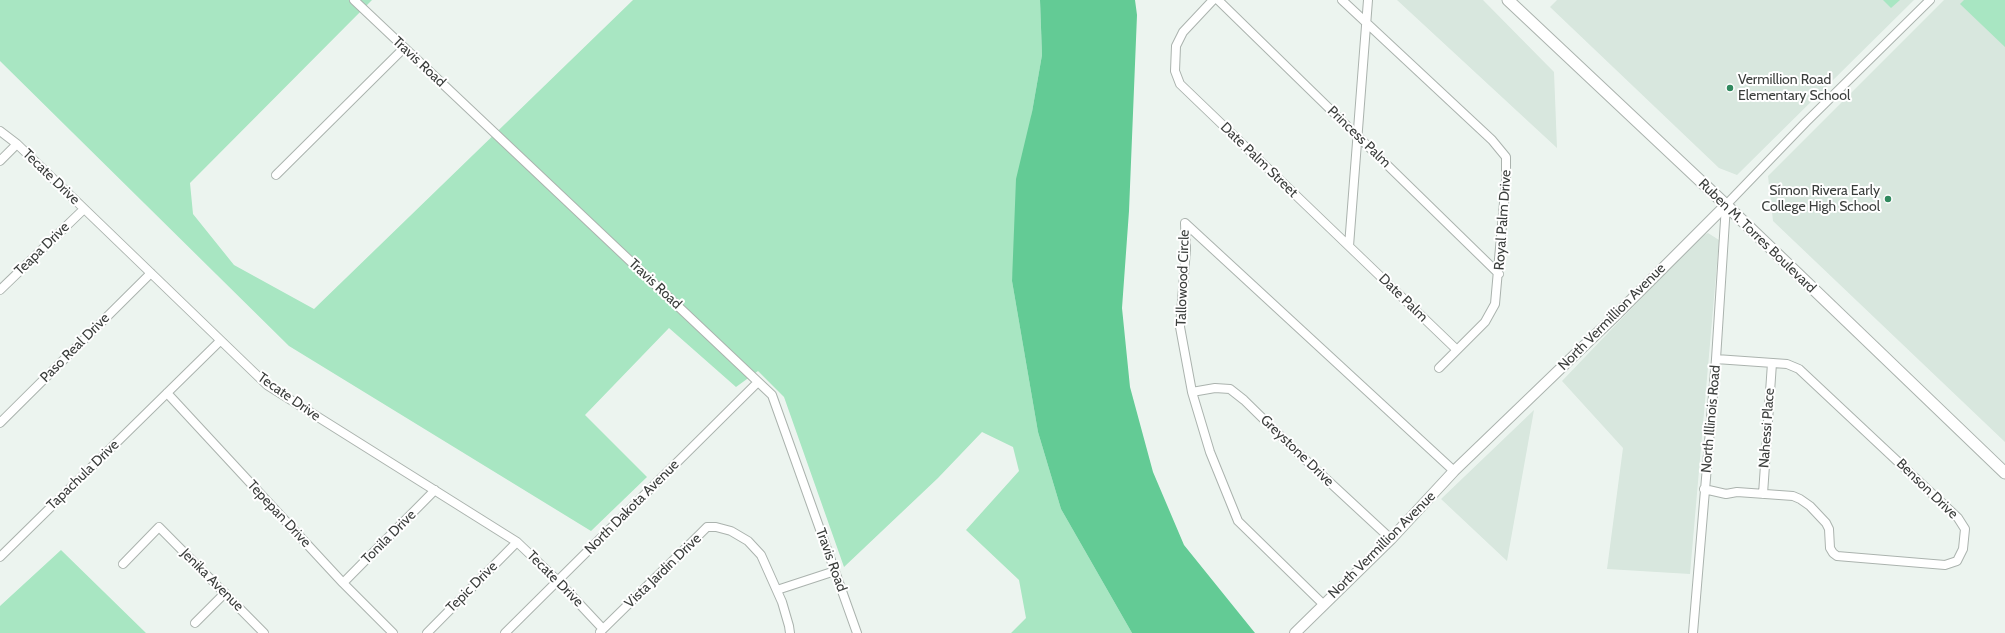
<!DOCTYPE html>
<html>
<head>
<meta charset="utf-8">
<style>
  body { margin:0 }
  canvas { display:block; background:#ecf4ef }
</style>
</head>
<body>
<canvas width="2005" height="633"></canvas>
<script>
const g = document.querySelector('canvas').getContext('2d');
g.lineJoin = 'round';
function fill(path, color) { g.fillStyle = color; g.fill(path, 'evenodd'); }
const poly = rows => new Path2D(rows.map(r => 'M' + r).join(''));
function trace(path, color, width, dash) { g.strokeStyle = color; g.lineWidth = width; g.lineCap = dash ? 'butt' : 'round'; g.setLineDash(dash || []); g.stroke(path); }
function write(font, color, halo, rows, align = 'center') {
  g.font = font + ' Cabin,sans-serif'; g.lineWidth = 4; g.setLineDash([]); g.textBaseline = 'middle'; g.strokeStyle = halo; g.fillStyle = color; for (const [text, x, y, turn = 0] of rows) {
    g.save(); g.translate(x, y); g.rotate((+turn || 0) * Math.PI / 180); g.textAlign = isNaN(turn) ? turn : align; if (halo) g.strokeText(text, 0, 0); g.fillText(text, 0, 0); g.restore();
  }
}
fill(poly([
  [1397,0,1483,0,1554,72,1557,148],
  [1557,0,1914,0,1737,175,1719,168,1550,7],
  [1944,0,2005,0,2005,442,1773,221,1768,176],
  [1708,233,1719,240,1690,574,1607,569,1623,448,1562,381,1700,237],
  [1534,410,1507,561,1441,499]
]), '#d8e7de');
fill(poly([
  [0,0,372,0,190,183,193,214,234,265,314,309,633,0,1040,0,1042,55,1032,112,1012,281,1038,432,1061,509,1132,633,1011,633,1026,618,1019,580,966,530,1019,471,1013,447,982,432,938,478,844,567,784,397,758,371,736,387,669,328,585,415,647,477,591,531,289,346,0,61],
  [1883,0,1900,0,1891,8],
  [1964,0,2005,0,2005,47,1960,4],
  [61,550,146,633,0,633,0,606]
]), '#a8e6c2');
fill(poly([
  [1040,0,1135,0,1137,15,1129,211,1122,308,1130,387,1153,472,1184,545,1255,633,1132,633,1061,509,1038,432,1012,281,1016,179,1032,112,1042,55]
]), '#63cb95');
const minor = poly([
  [354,0,772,395,857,633],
  [1213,0,1183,32,1176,46,1175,71,1180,84,1457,350],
  [1218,0,1499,274],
  [1342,0,1492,140,1506,157,1506,180,1495,304,1485,322,1439,368],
  [0,131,17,144,267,385,517,542,558,581,603,629],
  [0,161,17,144],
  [276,175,404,48],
  [1349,246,1368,0],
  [0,290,84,209],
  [1192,392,1215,388,1230,389,1244,400,1297,452,1391,539],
  [167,393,343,583,393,633],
  [0,423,151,273],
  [1704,489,1726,494,1737,492,1793,496,1800,499,1810,506,1826,523,1829,529,1830,548,1833,553,1837,556,1945,565,1957,561,1963,549,1965,529,1958,518,1799,369,1787,364,1716,359],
  [1763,494,1772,363],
  [0,557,220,341],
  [123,564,159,527,264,633],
  [343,583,435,490],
  [777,590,835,571],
  [1323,604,1238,521,1210,452,1192,392,1180,327,1186,249,1185,223,1454,471],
  [195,623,225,593],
  [600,632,699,535,707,527,716,527,731,531,748,541,761,555,782,602,789,626,790,633],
  [427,633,517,542],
  [505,633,758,382],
  [1693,633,1716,359,1726,205,1806,122,1930,0]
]);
const tertiary = poly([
  [1295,633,1391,539,1454,471,1613,318,1726,205]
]);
const secondary = poly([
  [1508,0,1726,205,2005,473]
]);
trace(minor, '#abb3ae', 10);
trace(tertiary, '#abb3ae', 12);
trace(secondary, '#abb3ae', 13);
trace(minor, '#fff', 8);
trace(tertiary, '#fff', 10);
trace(secondary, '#fff', 11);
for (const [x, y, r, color] of [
  [1730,88,4,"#30895e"],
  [1888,199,4,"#30895e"]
]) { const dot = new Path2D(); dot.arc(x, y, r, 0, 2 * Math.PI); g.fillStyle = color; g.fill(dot); trace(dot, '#fff', 1.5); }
write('14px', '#3b3e3c', '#fff', [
  ["Travis Road",419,62,43],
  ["Princess Palm",1359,137,44],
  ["Date Palm Street",1259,160,44],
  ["Tecate Drive",51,177,44],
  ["Royal Palm Drive",1503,220,-86],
  ["Ruben M. Torres Boulevard",1757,236,44],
  ["Teapa Drive",42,249,-44],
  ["Tallowood Circle",1183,278,-88],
  ["Travis Road",655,284,43],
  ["Date Palm",1403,298,44],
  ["North Vermillion Avenue",1612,317,-45],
  ["Paso Real Drive",75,348,-45],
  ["Tecate Drive",289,397,35],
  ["North Illinois Road",1711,419,-85],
  ["Nahessi Place",1767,428,-86],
  ["Greystone Drive",1297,451,44],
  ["Tapachula Drive",83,475,-44],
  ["Benson Drive",1927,489,44],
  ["North Dakota Avenue",632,507,-45],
  ["Tepepan Drive",279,514,47],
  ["Tonila Drive",389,537,-45],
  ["North Vermillion Avenue",1382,545,-45],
  ["Travis Road",831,560,70],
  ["Vista Jardin Drive",663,571,-44],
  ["Tecate Drive",555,579,45],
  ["Jenika Avenue",212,580,45],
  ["Tepic Drive",472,587,-45]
]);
write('14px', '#3b3e3c', '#fff', [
  ["Vermillion Road",1738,80],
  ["Elementary School",1738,96],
  ["Símon Rivera Early",1880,191,"right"],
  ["College High School",1880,207,"right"]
], 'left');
</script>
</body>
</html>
